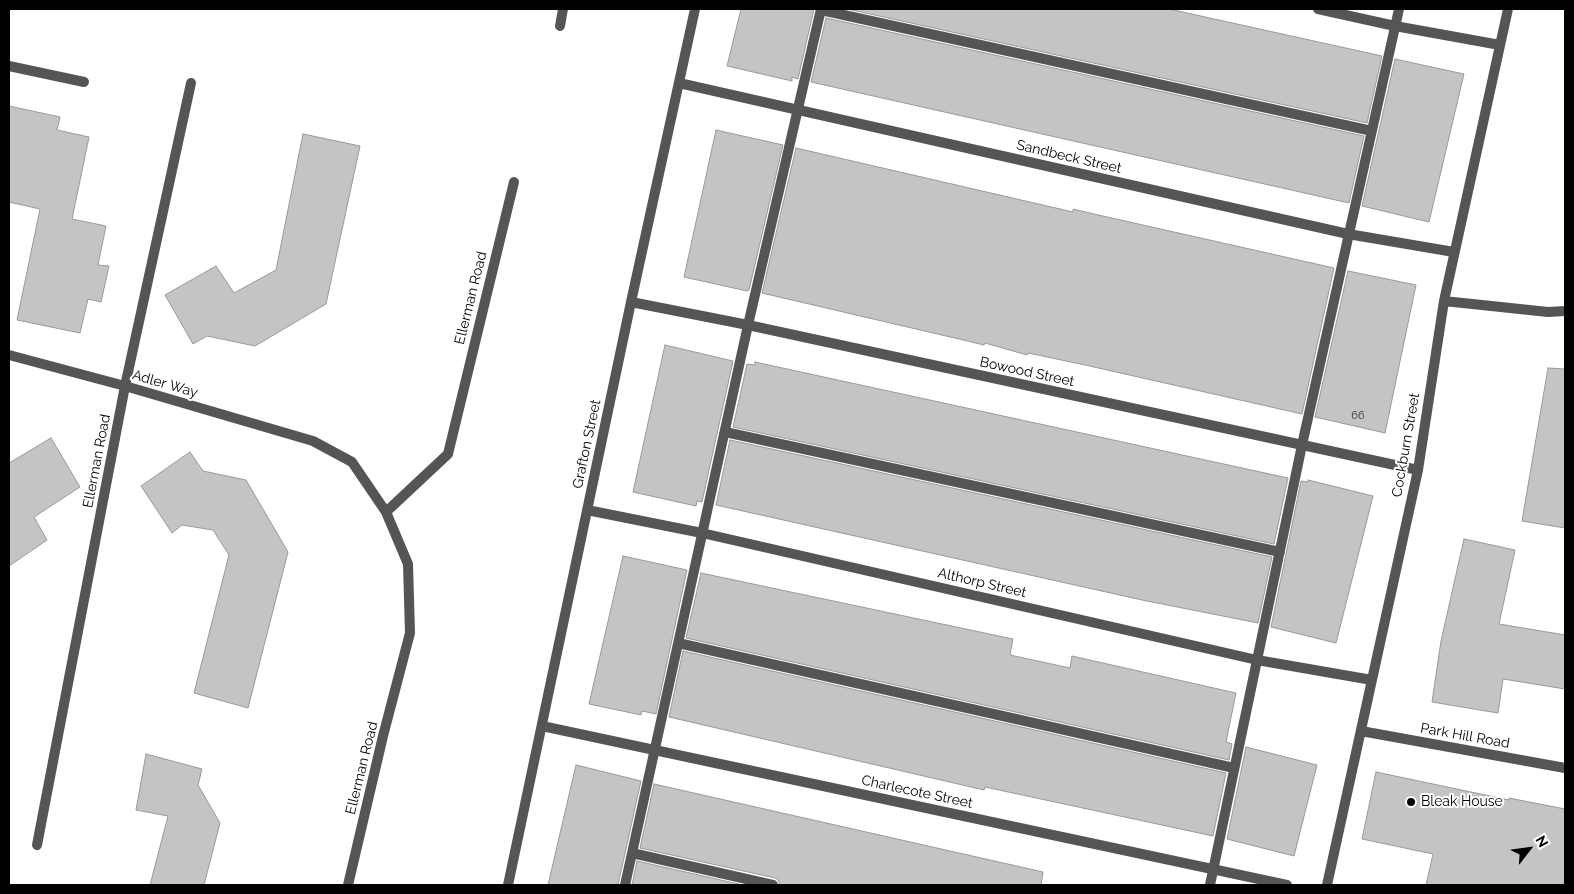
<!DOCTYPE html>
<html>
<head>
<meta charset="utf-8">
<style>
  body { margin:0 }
  #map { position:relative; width:1574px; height:894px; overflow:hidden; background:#fff; font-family:Raleway,sans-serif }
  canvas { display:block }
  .frame { position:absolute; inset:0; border:10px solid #000; pointer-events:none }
  .north { position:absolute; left:1504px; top:824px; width:50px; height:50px; -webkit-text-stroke:4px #fff; paint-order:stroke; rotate:60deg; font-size:14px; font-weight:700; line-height:20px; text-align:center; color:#000 }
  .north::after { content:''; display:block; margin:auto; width:18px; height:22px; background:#000; clip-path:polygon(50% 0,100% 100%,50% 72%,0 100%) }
</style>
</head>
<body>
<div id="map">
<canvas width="1574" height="894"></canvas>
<div class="frame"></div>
<div class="north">N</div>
</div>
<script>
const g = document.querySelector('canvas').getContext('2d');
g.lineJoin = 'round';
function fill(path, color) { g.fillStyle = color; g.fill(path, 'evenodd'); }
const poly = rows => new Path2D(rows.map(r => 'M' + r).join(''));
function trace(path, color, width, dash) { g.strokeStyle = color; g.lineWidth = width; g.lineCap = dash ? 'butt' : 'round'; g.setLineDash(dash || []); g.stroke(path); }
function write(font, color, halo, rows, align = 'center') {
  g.font = font + ' Raleway,sans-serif'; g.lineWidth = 4; g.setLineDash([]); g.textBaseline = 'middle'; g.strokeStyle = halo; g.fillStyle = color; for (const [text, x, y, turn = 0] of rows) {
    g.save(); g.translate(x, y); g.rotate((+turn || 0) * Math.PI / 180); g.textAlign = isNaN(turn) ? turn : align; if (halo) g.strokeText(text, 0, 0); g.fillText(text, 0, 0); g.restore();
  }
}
const building = poly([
  [741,9,814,9,798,79,792,77,792,81,727,66,741,9],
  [847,9,1169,9,1382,56,1367,123,847,9],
  [826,18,1364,136,1349,203,811,82,826,18],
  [1395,59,1464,74,1429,222,1362,206,1395,59],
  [9,106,60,117,57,130,89,137,72,219,106,226,98,265,109,266,101,302,88,299,80,333,17,320,40,209,9,202,9,106],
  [716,130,783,145,749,290,747,291,684,277,716,130],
  [303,134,360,146,326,304,255,346,207,336,193,344,165,295,216,266,234,293,276,270,303,134],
  [796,148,1073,212,1073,209,1094,214,1334,268,1302,414,1085,365,1028,353,1027,355,985,343,984,345,963,340,762,293,796,148],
  [1348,271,1416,285,1385,433,1315,417,1348,271],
  [665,345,733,361,702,502,697,501,696,506,633,492,665,345],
  [755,362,1288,478,1274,544,733,427,747,364,755,365,755,362],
  [1548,368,1565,369,1565,528,1522,521,1548,368],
  [51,438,80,487,34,517,47,540,9,566,9,463,51,438],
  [730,440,1272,557,1258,623,1142,600,716,505,730,440],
  [190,452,203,471,246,480,288,552,248,708,194,693,229,555,213,530,182,525,172,533,141,486,190,452],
  [1308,480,1373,496,1336,643,1271,627,1301,481,1308,482,1308,480],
  [1464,539,1515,550,1499,624,1565,635,1565,689,1503,679,1498,713,1432,702,1441,641,1464,539],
  [623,556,687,570,656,714,642,711,641,715,589,704,623,556],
  [701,573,1013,639,1010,655,1070,668,1072,656,1236,693,1226,742,1232,744,1229,760,686,638,701,573],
  [683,651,1226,773,1213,836,985,787,984,790,669,717,683,651],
  [1246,747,1317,765,1294,856,1227,839,1246,747],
  [146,754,202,769,198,785,220,823,204,885,150,885,168,816,136,810,146,754],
  [576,765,641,781,618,885,548,885,576,765],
  [1376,772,1509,800,1509,798,1565,809,1565,885,1426,885,1433,854,1362,839,1376,772],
  [654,784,1043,872,1041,885,780,885,778,880,775,878,640,848,654,784],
  [637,861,743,885,632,885,637,861]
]);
fill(building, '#c4c4c4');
trace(building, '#999', 1);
trace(poly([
  [821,10,1372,131],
  [560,26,563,9],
  [725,432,1280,552],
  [678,643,1234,768],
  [632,853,773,885],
  [625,885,748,325,821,9],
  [1210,885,1302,445,1399,9]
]), '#555', 10);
trace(poly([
  [1318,9,1395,26,1500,45],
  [9,66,84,82],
  [679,83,1348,234,1454,252],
  [1444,301,1548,312,1565,311],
  [631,302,748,325,1418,470],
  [9,355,125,386,313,441,352,462,386,512,408,564,410,633,383,736,348,885],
  [587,510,702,533,1257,660,1372,680],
  [386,512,448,454,514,182],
  [542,726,1287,885],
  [1361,731,1565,768],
  [37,845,125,386,191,83],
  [508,885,631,302,695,9],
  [1327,885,1418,470,1444,301,1508,9]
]), '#555', 10);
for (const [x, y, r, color] of [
  [1411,802,5,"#000"]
]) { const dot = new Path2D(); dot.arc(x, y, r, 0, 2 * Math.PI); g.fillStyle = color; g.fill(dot); trace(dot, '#fff', 2); }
write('11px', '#313131', null, [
  ["66",1358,416]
]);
write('14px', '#000', '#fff', [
  ["Sandbeck Street",1069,157,13],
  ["Ellerman Road",471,298,-76],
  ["Bowood Street",1027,372,12],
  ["Adler Way",165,384,16],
  ["Grafton Street",587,444,-78],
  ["Cockburn Street",1406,445,-80],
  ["Ellerman Road",97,461,-79],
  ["Althorp Street",982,583,13],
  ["Park Hill Road",1465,736,10],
  ["Ellerman Road",362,768,-76],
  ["Charlecote Street",917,792,12]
]);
write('14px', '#000', '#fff', [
  ["Bleak House",1421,802]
], 'left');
</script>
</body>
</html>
